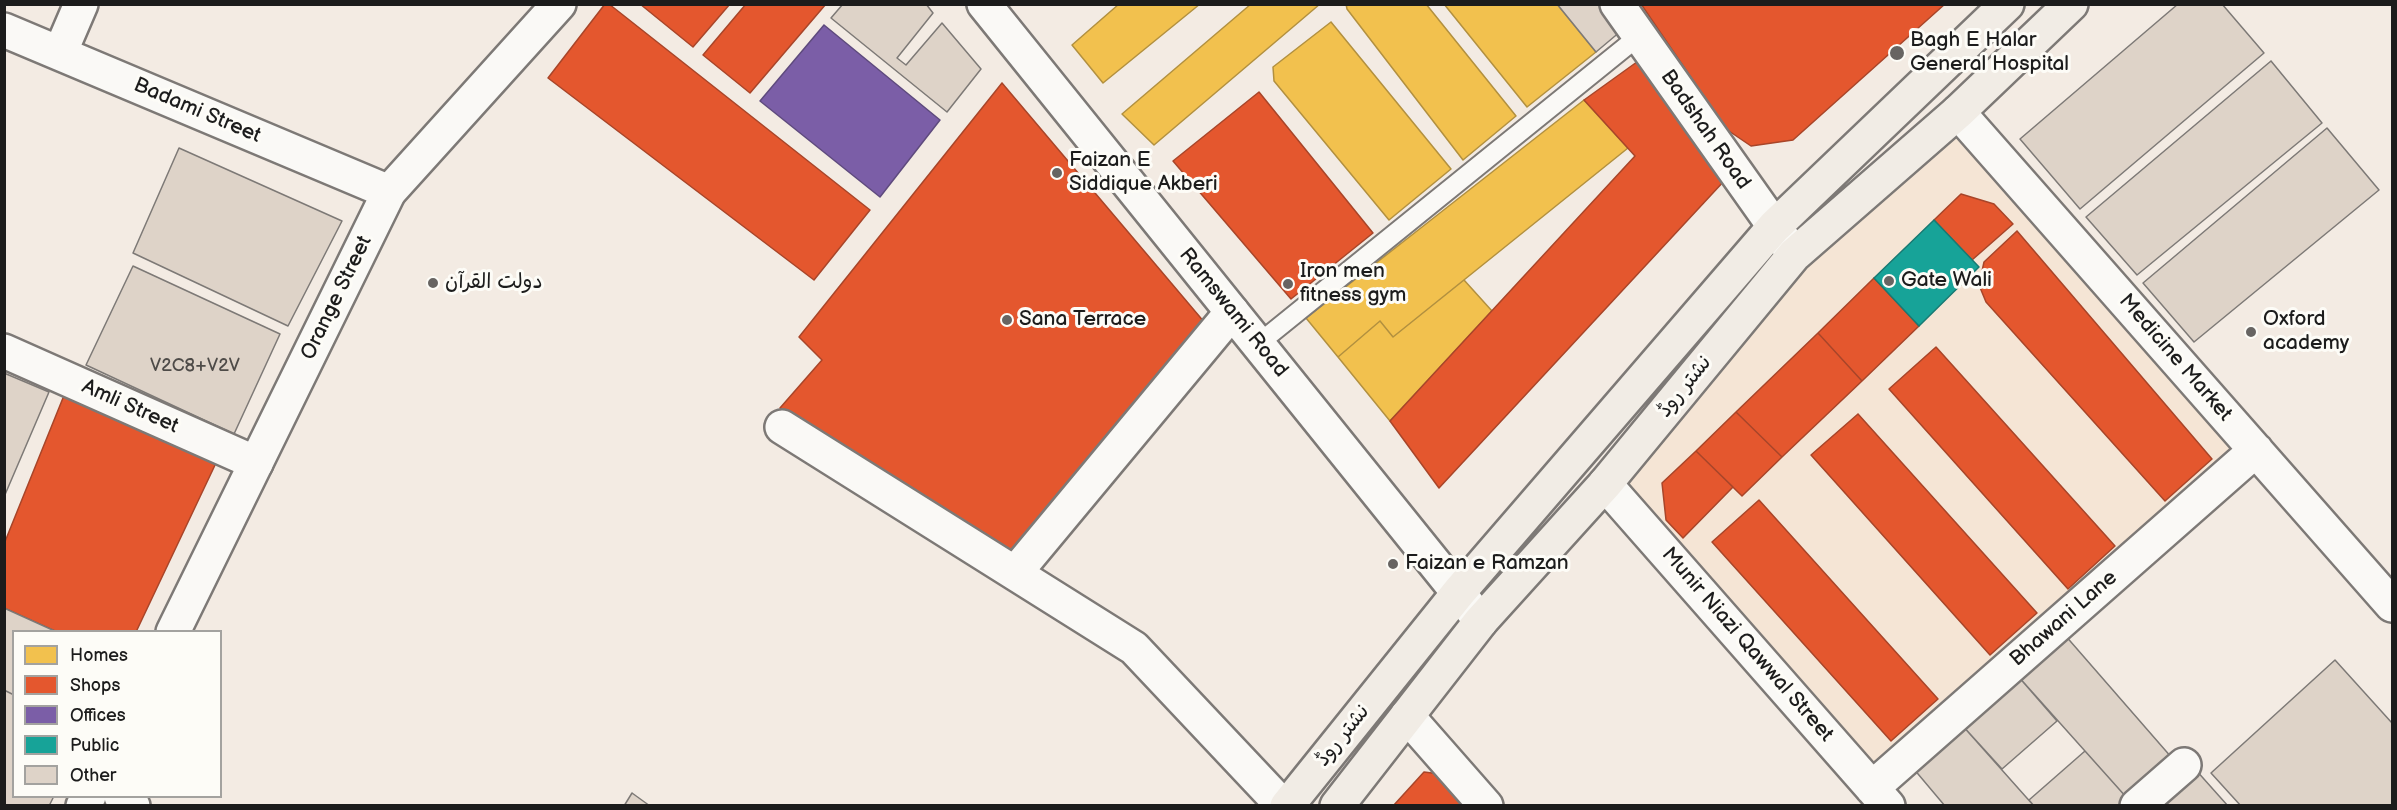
<!DOCTYPE html>
<html>
<head>
<meta charset="utf-8">
<style>
  body { margin:0 }
  #map { position:relative; width:2397px; height:810px; overflow:hidden; background:#f3ebe3; font-family:"Balsamiq Sans",sans-serif }
  canvas { display:block }
  .frame { position:absolute; inset:0; border:6px solid #1c1c1c; pointer-events:none }
  .legend { position:absolute; left:12px; top:630px; width:210px; height:168px; box-sizing:border-box; background:#fdfcf7; border:2px solid #a3a29f; margin:0; padding:8px 10px; list-style:none; font-size:18px; color:#1c1c1c }
  .legend li { display:flex; align-items:center; gap:12px; height:30px }
  .legend b { width:30px; border:2px solid #a3a29f }
</style>
</head>
<body>
<div id="map">
<canvas width="2397" height="810"></canvas>
<div class="frame"></div>
<ul class="legend">
<li><b style="height:16px;background:#f2c14e"></b>Homes</li>
<li><b style="height:16px;background:#e4572e"></b>Shops</li>
<li><b style="height:16px;background:#7b5ea7"></b>Offices</li>
<li><b style="height:16px;background:#17a398"></b>Public</li>
<li><b style="height:16px;background:#ded3c8"></b>Other</li>
</ul>
</div>
<script>
const g = document.querySelector('canvas').getContext('2d');
g.lineJoin = 'round';
function fill(path, color) { g.fillStyle = color; g.fill(path, 'evenodd'); }
const poly = rows => new Path2D(rows.map(r => 'M' + r).join(''));
function trace(path, color, width, dash) { g.strokeStyle = color; g.lineWidth = width; g.lineCap = dash ? 'butt' : 'round'; g.setLineDash(dash || []); g.stroke(path); }
function write(font, color, halo, rows, align = 'center') {
  g.font = font + ' "Balsamiq Sans","Playpen Sans Arabic",sans-serif'; g.lineWidth = 6; g.setLineDash([]); g.textBaseline = 'middle'; g.strokeStyle = halo; g.fillStyle = color; for (const [text, x, y, turn = 0] of rows) {
    g.save(); g.translate(x, y); g.rotate((+turn || 0) * Math.PI / 180); g.textAlign = isNaN(turn) ? turn : align; if (halo) g.strokeText(text, 0, 0); g.fillText(text, 0, 0); g.restore();
  }
}
fill(poly([
  [1956,112,2256,450,1871,786,1605,484,1794,255]
]), '#f5e5d5');
const homes = poly([
  [1119,4,1200,4,1103,83,1072,45,1119,4],
  [1251,4,1320,4,1154,145,1122,114,1251,4],
  [1346,4,1426,4,1516,116,1463,160,1347,9,1346,4],
  [1444,4,1557,4,1596,52,1527,107,1444,4],
  [1331,22,1451,169,1389,220,1274,81,1273,67,1331,22],
  [1584,100,1628,148,1393,337,1380,321,1338,357,1306,318,1584,100],
  [1464,280,1492,311,1390,421,1338,357,1380,321,1393,337,1464,280]
]);
fill(homes, '#f2c14e');
trace(homes, '#b2903f', 1.5);
const shops = poly([
  [605,4,609,4,870,210,814,280,548,78,605,4],
  [640,4,730,4,693,47,640,4],
  [746,4,826,4,750,93,703,55,746,4],
  [1641,4,1945,4,1793,140,1751,146,1726,129,1641,4],
  [1648,54,1725,180,1439,488,1390,421,1635,156,1584,100,1648,54],
  [1002,83,1205,323,1013,555,780,408,822,360,799,337,1002,83],
  [1259,92,1373,233,1291,299,1173,161,1259,92],
  [1961,194,1994,204,2013,224,1972,260,1934,220,1961,194],
  [2017,231,2212,459,2165,501,1986,302,1979,285,1984,262,2017,231],
  [1874,278,1919,326,1862,381,1818,333,1874,278],
  [1818,333,1862,381,1782,457,1736,412,1818,333],
  [1936,347,2115,546,2068,589,1889,389,1936,347],
  [65,393,216,463,136,632,57,632,4,608,4,544,65,393],
  [1736,412,1782,457,1742,496,1696,451,1736,412],
  [1858,414,2037,613,1990,655,1811,455,1858,414],
  [1696,451,1733,487,1683,538,1666,520,1662,483,1696,451],
  [1759,500,1938,699,1891,741,1712,542,1759,500],
  [1424,772,1440,774,1470,806,1393,806,1424,772]
]);
fill(shops, '#e4572e');
trace(shops, '#a84529', 1.5);
const offices = poly([
  [824,25,940,120,880,197,760,101,824,25]
]);
fill(offices, '#7b5ea7');
trace(offices, '#5e4a7d', 1.5);
const public = poly([
  [1934,220,1979,267,1919,326,1874,278,1934,220]
]);
fill(public, '#17a398');
trace(public, '#187a73', 1.5);
const building = poly([
  [843,4,926,4,933,13,897,58,906,65,942,23,981,69,947,112,831,18,843,4],
  [1557,4,1603,4,1621,31,1596,52,1557,4],
  [2178,4,2222,4,2264,53,2080,209,2020,139,2178,4],
  [2271,61,2322,123,2137,275,2086,217,2271,61],
  [2327,128,2379,190,2194,342,2143,283,2327,128],
  [179,148,342,221,288,326,133,253,179,148],
  [133,266,280,334,234,434,86,365,133,266],
  [4,373,49,392,4,497,4,373],
  [4,608,57,632,14,632,14,695,4,690,4,608],
  [2064,634,2172,758,2127,798,2017,675,2064,634],
  [2335,660,2392,723,2392,806,2241,806,2211,773,2335,660],
  [2017,675,2057,721,2002,769,1961,724,2017,675],
  [4,690,14,695,14,796,54,796,49,806,4,806,4,690],
  [1961,724,2034,806,1945,806,1913,768,1961,724],
  [2085,751,2127,798,2118,806,2034,806,2029,800,2085,751],
  [2195,769,2228,806,2154,806,2195,769],
  [632,793,650,806,624,806,632,793]
]);
fill(building, '#ded3c8');
trace(building, '#7d7976', 1.5);
const lane = poly([
  [1258,344,1639,36]
]);
const street = poly([
  [1617,4,1791,250],
  [4,30,389,192],
  [60,53,81,4],
  [1958,112,2392,605],
  [4,351,256,463],
  [782,427,1134,648,1283,806],
  [1605,484,1888,806],
  [1015,573,1232,312],
  [1407,716,1486,806],
  [1872,788,2256,450],
  [121,796,133,806],
  [2137,806,2184,765]
]);
const secondary = poly([
  [984,4,1481,621],
  [173,632,389,192,559,4],
  [83,806,89,796]
]);
const primary = poly([
  [1287,806,1459,592,1774,227,2007,4],
  [1337,806,1481,621,1605,484,1794,255,1958,112,2071,4]
]);
trace(lane, '#7d7976', 22);
trace(street, '#7d7976', 38);
trace(secondary, '#7d7976', 38);
trace(primary, '#7d7976', 38);
trace(lane, '#faf9f6', 18);
trace(street, '#faf9f6', 33);
trace(secondary, '#faf9f6', 33);
trace(primary, '#f1ece5', 33);
for (const [x, y, r, color] of [
  [1897,53,8,"#676462"],
  [1057,173,6,"#676462"],
  [1889,281,6,"#676462"],
  [433,283,6,"#676462"],
  [1288,284,6,"#676462"],
  [1007,320,6,"#676462"],
  [2251,332,6,"#676462"],
  [1393,564,6,"#676462"]
]) { const dot = new Path2D(); dot.arc(x, y, r, 0, 2 * Math.PI); g.fillStyle = color; g.fill(dot); trace(dot, '#fdfcf7', 2); }
write('18px', '#4e4b48', null, [
  ["V2C8+V2V",195,366]
]);
write('21px', '#1c1c1c', '#fdfcf7', [
  ["Bagh E Halar",1910,41],
  ["General Hospital",1910,65],
  ["Faizan E",1069,161],
  ["Siddique Akberi",1069,185],
  ["Iron men",1300,272],
  ["fitness gym",1300,296],
  ["Gate Wali",1901,281],
  ["دولت القرآن",445,283],
  ["Sana Terrace",1019,320],
  ["Oxford",2263,320],
  ["academy",2263,344],
  ["Faizan e Ramzan",1405,564]
], 'left');
write('21px', '#1c1c1c', '#fdfcf7', [
  ["Badami Street",197,111,23],
  ["Badshah Road",1705,130,55],
  ["Orange Street",337,298,-64],
  ["Ramswami Road",1233,313,51],
  ["Medicine Market",2175,358,49],
  ["نشتر روڈ",1685,387,-51],
  ["Amli Street",130,407,24],
  ["Bhawani Lane",2064,619,-41],
  ["Munir Niazi Qawwal Street",1747,645,49],
  ["نشتر روڈ",1343,736,-51]
]);
</script>
</body>
</html>
